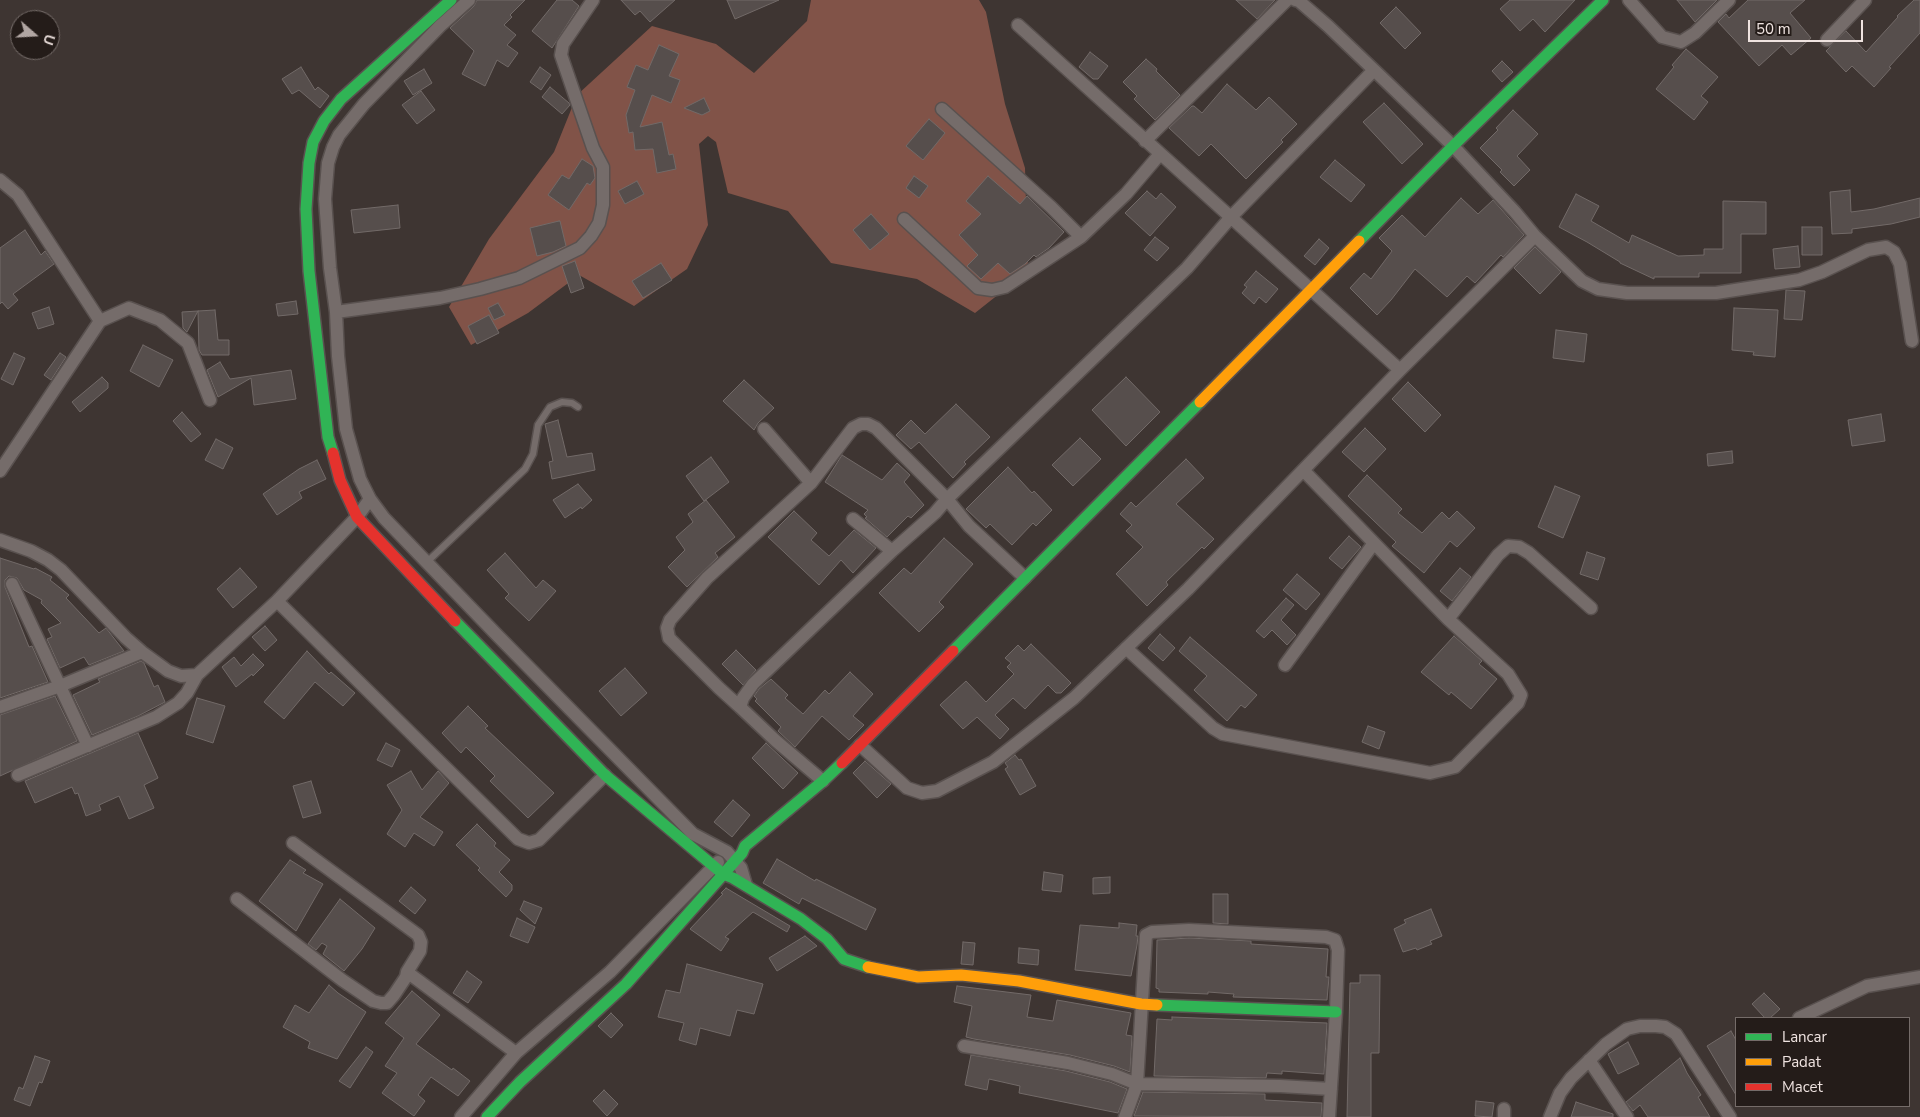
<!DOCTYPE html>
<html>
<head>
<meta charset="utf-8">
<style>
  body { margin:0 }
  #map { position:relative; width:1920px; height:1117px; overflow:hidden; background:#3e3532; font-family:"Nunito Sans",sans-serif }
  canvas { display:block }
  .legend { position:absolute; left:1735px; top:1017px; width:175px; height:90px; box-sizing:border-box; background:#241c19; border:1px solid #756c69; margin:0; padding:6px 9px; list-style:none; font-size:15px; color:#efe3e0 }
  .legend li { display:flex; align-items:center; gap:10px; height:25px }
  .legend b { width:25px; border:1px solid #756c69 }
  .north { position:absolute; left:10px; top:10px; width:50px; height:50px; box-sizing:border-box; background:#241c19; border:1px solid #756c69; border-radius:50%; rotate:109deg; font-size:14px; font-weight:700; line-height:20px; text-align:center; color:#efe3e0 }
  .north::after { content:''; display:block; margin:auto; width:18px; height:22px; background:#b1a6a3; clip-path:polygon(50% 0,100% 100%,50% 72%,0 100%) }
  .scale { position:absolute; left:1748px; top:20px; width:115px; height:22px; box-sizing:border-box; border:2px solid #efe3e0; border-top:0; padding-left:6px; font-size:15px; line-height:18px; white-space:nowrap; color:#efe3e0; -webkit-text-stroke:4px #241c19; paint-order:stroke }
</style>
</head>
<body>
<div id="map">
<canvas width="1920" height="1117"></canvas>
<ul class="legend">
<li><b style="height:6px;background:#30b455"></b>Lancar</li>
<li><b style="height:6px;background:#ff9f0a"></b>Padat</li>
<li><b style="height:6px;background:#e5322d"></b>Macet</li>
</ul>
<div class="north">U</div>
<div class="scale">50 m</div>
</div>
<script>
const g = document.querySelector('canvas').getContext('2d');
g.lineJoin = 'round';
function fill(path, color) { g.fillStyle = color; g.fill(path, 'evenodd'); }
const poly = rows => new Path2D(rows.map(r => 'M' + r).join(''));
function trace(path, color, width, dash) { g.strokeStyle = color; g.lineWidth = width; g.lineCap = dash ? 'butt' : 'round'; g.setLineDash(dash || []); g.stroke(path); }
fill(poly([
  [811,0,979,0,986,12,1005,104,1025,168,1028,271,975,313,917,279,831,263,788,211,728,193,716,142,708,136,699,144,708,225,687,269,634,306,579,275,528,313,471,345,449,307,489,239,554,152,577,95,652,26,716,44,754,73,807,21]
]), '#815348');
const building = poly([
  [477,0,525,0,510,15,512,17,504,25,516,35,507,45,518,53,508,67,497,60,485,86,462,74,474,51,450,28,474,6,477,0],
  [557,0,572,0,579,6,552,48,532,31,557,0],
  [621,0,675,0,650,22,640,11,635,15,621,0],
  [727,0,779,0,735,19,727,0],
  [1236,0,1275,0,1257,19,1236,0],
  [1510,0,1575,0,1545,32,1533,19,1520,31,1500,9,1510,0],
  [1677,0,1717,0,1695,22,1677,0],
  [1748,0,1805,0,1790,13,1811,38,1791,55,1782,45,1759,66,1718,22,1726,14,1729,18,1748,0],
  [1914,0,1920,0,1920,33,1889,67,1891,68,1874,87,1852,66,1846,72,1826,51,1846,31,1866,52,1898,17,1897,16,1914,0],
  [1396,7,1421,33,1405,49,1380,23,1396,7],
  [659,45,679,54,669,76,680,80,671,103,652,95,640,127,662,122,669,155,673,154,676,169,657,173,653,149,635,150,633,132,629,133,626,115,635,90,627,87,636,65,648,70,659,45],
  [1686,49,1718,77,1701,96,1708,102,1694,120,1656,89,1674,67,1672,65,1686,49],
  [1090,52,1108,66,1098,79,1093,79,1079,67,1090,52],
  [1146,59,1157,69,1156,71,1180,95,1155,120,1134,99,1137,96,1123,82,1146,59],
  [1502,61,1513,72,1502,82,1492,71,1502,61],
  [301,67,315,90,318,87,329,96,320,108,299,90,292,94,282,79,301,67],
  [540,67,551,75,541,90,530,82,540,67],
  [424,69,432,83,413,95,404,81,424,69],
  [1227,84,1256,110,1269,97,1297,124,1281,140,1283,142,1246,179,1211,144,1199,156,1169,128,1192,106,1194,106,1202,113,1227,84],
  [550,87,569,103,570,105,562,114,542,97,550,87],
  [421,91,435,110,417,124,402,105,421,91],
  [704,98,710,111,702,115,684,108,704,98],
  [1384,103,1423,144,1402,164,1363,122,1384,103],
  [1513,110,1538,134,1517,156,1530,170,1514,186,1500,172,1502,170,1480,148,1498,130,1496,128,1513,110],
  [929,119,945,133,923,160,906,146,929,119],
  [582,159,593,166,595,178,590,185,587,183,569,210,548,195,562,175,569,179,582,159],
  [1335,160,1365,185,1351,202,1320,177,1335,160],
  [914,176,928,186,919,198,906,188,914,176],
  [988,176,1020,204,1027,196,1064,232,1049,248,1036,257,1034,255,1025,264,1010,274,998,263,981,279,967,266,978,255,959,235,981,214,966,201,988,176],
  [637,181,644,194,625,204,618,191,637,181],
  [1850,190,1851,212,1874,209,1920,198,1920,217,1891,224,1852,229,1852,233,1832,234,1830,192,1850,190],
  [1147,191,1156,199,1161,193,1176,207,1150,236,1125,213,1147,191],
  [1576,194,1599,206,1591,221,1629,243,1632,235,1678,256,1704,255,1704,249,1723,249,1723,201,1766,202,1766,234,1741,234,1741,273,1699,273,1699,277,1654,277,1654,279,1620,263,1620,262,1587,242,1559,227,1576,194],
  [1461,198,1478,214,1493,200,1524,235,1503,257,1501,255,1475,283,1467,276,1447,297,1415,269,1391,300,1377,315,1350,288,1364,273,1371,279,1392,251,1379,238,1402,215,1425,237,1461,198],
  [398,205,400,228,354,233,351,210,398,205],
  [871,214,889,234,870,250,853,230,871,214],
  [559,221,560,221,566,246,553,252,537,256,530,228,559,221],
  [1802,227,1822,227,1822,255,1802,255,1802,227],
  [25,230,41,255,45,251,54,264,13,294,18,300,8,309,2,302,0,304,0,248,25,230],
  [1155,237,1169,248,1157,261,1144,250,1155,237],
  [1319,239,1329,248,1315,265,1304,256,1319,239],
  [1798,246,1800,267,1775,269,1773,249,1798,246],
  [1535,247,1561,272,1540,294,1514,268,1535,247],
  [575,261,584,288,571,293,562,266,575,261],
  [661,263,672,280,643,298,632,281,661,263],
  [1256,271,1278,289,1266,303,1259,297,1254,304,1242,293,1247,287,1244,285,1256,271],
  [1786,290,1805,291,1802,320,1784,319,1786,290],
  [296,301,298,314,278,316,276,304,296,301],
  [498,303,505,315,494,320,488,308,498,303],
  [49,307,54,324,38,329,32,313,49,307],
  [1734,308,1778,310,1775,357,1753,355,1754,352,1732,350,1734,308],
  [215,310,218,340,229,340,229,355,202,355,199,350,198,311,215,310],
  [198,311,187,332,183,328,182,312,198,311],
  [489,315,499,333,477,344,468,326,489,315],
  [1556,330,1587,334,1584,362,1553,358,1556,330],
  [143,345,173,360,159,387,130,371,143,345],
  [14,353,25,358,13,385,1,379,14,353],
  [60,353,66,357,51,380,44,375,60,353],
  [220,362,230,379,291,370,296,399,254,405,251,378,218,397,207,370,220,362],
  [102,377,108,383,108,388,80,412,72,402,102,377],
  [1126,377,1160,412,1126,446,1092,410,1126,377],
  [744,380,774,408,758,423,754,430,723,401,744,380],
  [1408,382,1441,415,1425,432,1392,399,1408,382],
  [956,404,990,437,964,462,966,464,953,478,919,442,911,449,896,435,911,420,925,434,956,404],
  [182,412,201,434,191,442,173,421,182,412],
  [1881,414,1885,441,1852,446,1848,420,1881,414],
  [558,420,567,457,592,453,595,470,552,479,549,462,553,461,545,424,558,420],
  [1365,428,1386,449,1364,472,1342,452,1365,428],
  [1080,438,1101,459,1073,486,1052,465,1080,438],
  [216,439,233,448,223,469,205,460,216,439],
  [1732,451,1733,463,1708,466,1707,454,1732,451],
  [842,455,882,480,897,463,910,475,904,482,924,505,911,518,908,516,887,537,865,518,867,517,864,514,868,510,825,482,842,455],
  [711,457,729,482,704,501,686,476,711,457],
  [1186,459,1204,478,1176,504,1214,539,1204,549,1202,547,1166,582,1168,585,1147,606,1116,574,1143,547,1126,531,1132,525,1120,514,1131,502,1136,507,1186,459],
  [317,460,326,479,299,492,302,498,277,515,263,494,299,469,317,460],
  [1008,467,1032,493,1034,491,1052,510,1036,526,1033,523,1012,545,990,524,986,528,966,509,1008,467],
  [1367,475,1402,509,1398,513,1422,533,1442,512,1449,519,1457,511,1475,528,1457,547,1450,541,1424,573,1392,546,1396,542,1348,496,1367,475],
  [578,484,592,500,582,509,581,507,565,518,553,500,578,484],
  [1555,486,1580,496,1563,538,1538,527,1555,486],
  [706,500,735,537,715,553,718,557,687,587,668,567,685,550,676,537,693,522,688,514,706,500],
  [794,511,817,533,811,540,829,556,854,530,876,548,853,573,841,560,819,585,768,537,794,511],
  [1349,536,1361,547,1342,569,1329,558,1349,536],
  [944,538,973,564,939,602,944,607,919,632,879,593,904,568,911,574,944,538],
  [1587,552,1605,558,1598,580,1580,574,1587,552],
  [505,553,536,588,543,580,556,591,529,621,505,598,509,594,487,570,505,553],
  [0,558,34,569,35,568,52,577,50,580,69,595,66,598,99,633,106,628,124,651,89,665,84,657,60,668,47,639,52,637,48,629,61,623,41,603,42,600,24,590,17,578,9,576,5,580,5,587,29,647,32,646,48,682,0,698,0,558],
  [240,568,257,587,233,608,217,589,240,568],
  [1460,568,1471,577,1452,601,1440,591,1460,568],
  [1297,574,1320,594,1306,610,1283,590,1297,574],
  [1286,598,1294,605,1281,620,1296,635,1287,645,1272,630,1264,638,1256,631,1286,598],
  [265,626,277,640,265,651,252,637,265,626],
  [1160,634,1175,648,1163,661,1148,648,1160,634],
  [1454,636,1482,661,1479,664,1497,679,1471,709,1451,692,1449,695,1421,672,1454,636],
  [1190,637,1257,695,1245,708,1241,705,1227,721,1194,690,1207,676,1179,651,1190,637],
  [1031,644,1071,683,1061,693,1056,693,1048,685,1025,709,1013,698,995,715,1009,729,1000,739,977,717,963,729,940,705,966,681,986,702,1014,674,1007,667,1011,663,1005,658,1018,645,1024,651,1031,644],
  [736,650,756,670,743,685,722,664,736,650],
  [307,651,329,674,331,672,355,693,343,706,315,682,284,719,264,702,307,651],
  [253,654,264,665,253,676,252,674,236,687,222,667,234,657,241,666,253,654],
  [141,661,144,663,154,687,158,685,165,702,138,716,92,735,73,695,100,682,98,679,141,661],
  [625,668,647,693,621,716,599,691,625,668],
  [850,672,873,694,853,716,864,725,849,740,822,716,795,747,778,731,781,727,755,701,757,699,754,696,759,689,771,679,788,695,785,698,803,714,825,690,829,694,850,672],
  [55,696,77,741,0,776,0,715,55,696],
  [197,698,225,706,213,743,186,734,197,698],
  [468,706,488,726,485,728,554,793,528,818,490,781,495,776,466,747,461,753,442,733,468,706],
  [1368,726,1385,732,1379,749,1362,742,1368,726],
  [138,733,158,778,144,785,154,808,129,819,119,796,99,805,101,810,86,816,78,793,75,794,72,787,35,803,25,781,138,733],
  [386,743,400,750,392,767,377,760,386,743],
  [766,743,798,773,783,789,752,758,766,743],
  [1015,755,1019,760,1021,759,1036,786,1020,795,1005,769,1008,767,1005,763,1015,755],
  [865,761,891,784,877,798,853,773,865,761],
  [411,771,422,790,438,771,449,783,420,817,443,832,434,846,414,833,405,847,387,834,402,810,387,785,411,771],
  [311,781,321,813,303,818,293,786,311,781],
  [733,800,750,815,732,837,714,822,733,800],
  [477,824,496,843,494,846,510,860,499,872,512,885,512,890,506,897,478,870,480,868,456,845,477,824],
  [777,859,815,881,816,879,876,909,866,930,802,898,799,904,763,883,777,859],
  [290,860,306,870,303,873,323,884,296,931,259,901,290,860],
  [1044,872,1063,875,1061,892,1042,890,1044,872],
  [1110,877,1110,893,1093,894,1093,878,1110,877],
  [411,887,426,900,415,914,399,901,411,887],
  [726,888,790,926,787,932,753,912,725,937,729,939,721,951,690,929,723,894,721,893,726,888],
  [1213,894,1228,894,1228,924,1213,923,1213,894],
  [340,899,375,928,362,949,344,971,323,954,327,946,322,943,316,950,308,944,340,899],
  [524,901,542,908,535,924,520,910,524,901],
  [1431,909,1442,936,1430,941,1432,944,1417,950,1416,948,1403,952,1394,929,1406,923,1404,920,1431,909],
  [517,918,535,927,528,943,510,936,517,918],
  [1119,923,1137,925,1136,936,1138,936,1137,945,1131,976,1075,970,1080,925,1119,928,1119,923],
  [805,936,817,946,777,971,769,958,805,936],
  [1189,938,1251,941,1251,944,1328,949,1326,977,1329,977,1327,1000,1233,997,1234,994,1208,992,1208,994,1159,992,1159,989,1156,988,1157,940,1189,938],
  [963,942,975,943,973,965,961,964,963,942],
  [1019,948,1039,950,1038,965,1018,963,1019,948],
  [687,964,763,984,754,1014,737,1010,730,1036,700,1028,696,1045,679,1040,684,1023,658,1017,666,990,680,993,687,964],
  [467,971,482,982,468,1003,453,993,467,971],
  [1360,975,1380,975,1379,1053,1371,1053,1371,1117,1347,1117,1350,983,1360,983,1360,975],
  [329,985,338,993,366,1012,337,1059,308,1048,310,1042,283,1027,295,1005,309,1013,329,985],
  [957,986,1031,995,1027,1017,1053,1021,1057,1000,1131,1013,1126,1035,1132,1036,1130,1072,1114,1066,1070,1055,974,1039,966,1037,972,1006,954,1002,957,986],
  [412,991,440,1015,416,1044,452,1070,453,1068,470,1081,458,1096,431,1077,418,1095,425,1101,414,1116,382,1093,397,1073,385,1066,404,1038,385,1023,412,991],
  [1764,993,1780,1009,1770,1018,1765,1018,1752,1004,1764,993],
  [611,1013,623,1025,611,1038,598,1026,611,1013],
  [1172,1017,1327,1023,1324,1074,1282,1071,1282,1074,1267,1073,1266,1078,1154,1076,1157,1019,1172,1020,1172,1017],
  [1731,1031,1736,1040,1736,1095,1707,1046,1731,1031],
  [1628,1042,1639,1064,1618,1074,1608,1054,1628,1042],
  [366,1047,373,1052,350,1088,339,1081,366,1047],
  [971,1055,1066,1071,1110,1082,1127,1089,1118,1113,1019,1093,1020,1086,989,1079,987,1090,965,1085,971,1055],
  [35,1056,50,1061,42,1083,39,1082,30,1106,14,1100,19,1087,23,1089,35,1056],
  [1680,1058,1687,1073,1701,1095,1698,1097,1710,1117,1648,1117,1640,1105,1633,1111,1626,1102,1680,1058],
  [604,1090,618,1104,607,1116,593,1101,604,1090],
  [1143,1092,1265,1094,1265,1100,1322,1103,1321,1117,1134,1116,1143,1092],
  [1476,1101,1494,1103,1492,1117,1475,1116,1476,1101],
  [1576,1102,1613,1114,1613,1117,1571,1117,1576,1102]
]);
fill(building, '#564e4c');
trace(building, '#726a68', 1);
const lane = poly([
  [427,562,525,469,533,454,538,425,550,407,562,402,572,403,578,407]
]);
const street = poly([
  [469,0,440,26,364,104,339,135,333,147,328,163,325,199,330,268,336,312,338,356,346,429,360,479,370,499,384,518,496,634,693,834,727,852,741,868,746,885],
  [1629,0,1662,37,1681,42,1695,33,1729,0],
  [1018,25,1400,370],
  [1827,40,1865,0],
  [1374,70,1453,146,1515,212,1535,236,1582,281,1598,289,1627,293,1716,293,1799,280,1822,272,1868,250,1886,247,1894,252,1900,264,1912,341],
  [942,109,1051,207,1081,237],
  [1145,141,1287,0],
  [0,180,18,195,100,321],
  [904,219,978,288,992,290,1005,287,1081,237,1126,194,1160,154],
  [336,312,440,298,480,289,519,278,580,248,591,236,599,223,603,205,603,167,593,148,561,55,563,44,593,0],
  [764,429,811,483],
  [0,471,100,321,129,308,160,320,188,343,210,400],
  [853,519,892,551],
  [0,540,31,551,48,560,61,570,126,638,142,652,168,671,181,676,197,675,277,601,357,517,370,499],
  [12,584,88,746],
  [277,601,518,839,529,843,539,840,605,775],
  [1448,619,1498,555,1508,546,1519,547,1529,553,1591,608],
  [1126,648,1213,728,1223,734,1430,773,1455,767,1518,703,1521,695,1508,674,1448,619,1303,470],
  [1285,665,1374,543],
  [0,707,60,686,142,652],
  [740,707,719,688,669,638,667,628,670,620,707,578,811,483,853,428,861,424,868,424,876,428,947,499,1187,268,1231,217,1374,70,1328,26,1299,1,1295,0],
  [860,745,907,788,922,793,937,791,993,762,1074,698,1188,589,1400,370,1535,236],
  [18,775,156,717,178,703,187,693,197,675],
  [823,781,776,741,740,707,743,698,753,684,892,551,935,513,947,499,969,526,1025,578],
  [293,843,418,935,421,942,420,951,407,972],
  [237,899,342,980,373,1001,381,1003,387,1003,394,995,406,977,407,972,516,1053],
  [1799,1018,1867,986,1920,977],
  [964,1046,1068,1063,1112,1074,1137,1084,1280,1086,1331,1089],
  [1589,1060,1627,1117],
  [461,1117,516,1053,610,972,718,862],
  [1125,1117,1137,1084,1146,935,1152,932,1189,930,1326,937,1335,940,1338,950,1336,1012,1329,1117],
  [1504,1117,1504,1109],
  [1550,1117,1560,1093,1571,1078,1606,1044,1627,1029,1640,1026,1656,1026,1665,1027,1676,1034,1730,1117]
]);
const fast = poly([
  [1359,241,1453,146,1603,0],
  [333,453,328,437,309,271,306,209,309,163,313,142,324,121,341,99,451,0],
  [455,621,605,775,723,874,733,878,801,919,827,939,844,959,868,967],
  [953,651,1200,402],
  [1157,1005,1336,1012],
  [487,1117,520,1082,626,984,742,853,745,846,823,781,842,763]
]);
const slow = poly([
  [1200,402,1359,241],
  [868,967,918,977,961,975,1019,981,1141,1004,1157,1005]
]);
const jam = poly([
  [333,453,340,480,357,517,455,621],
  [842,763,953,651]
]);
trace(lane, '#59514f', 9);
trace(street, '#59514f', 15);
trace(fast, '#59514f', 14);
trace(slow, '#59514f', 14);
trace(jam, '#59514f', 14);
trace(lane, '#756c6a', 6);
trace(street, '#756c6a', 12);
trace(fast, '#30b455', 11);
trace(slow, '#ff9f0a', 11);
trace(jam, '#e5322d', 11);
</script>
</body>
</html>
